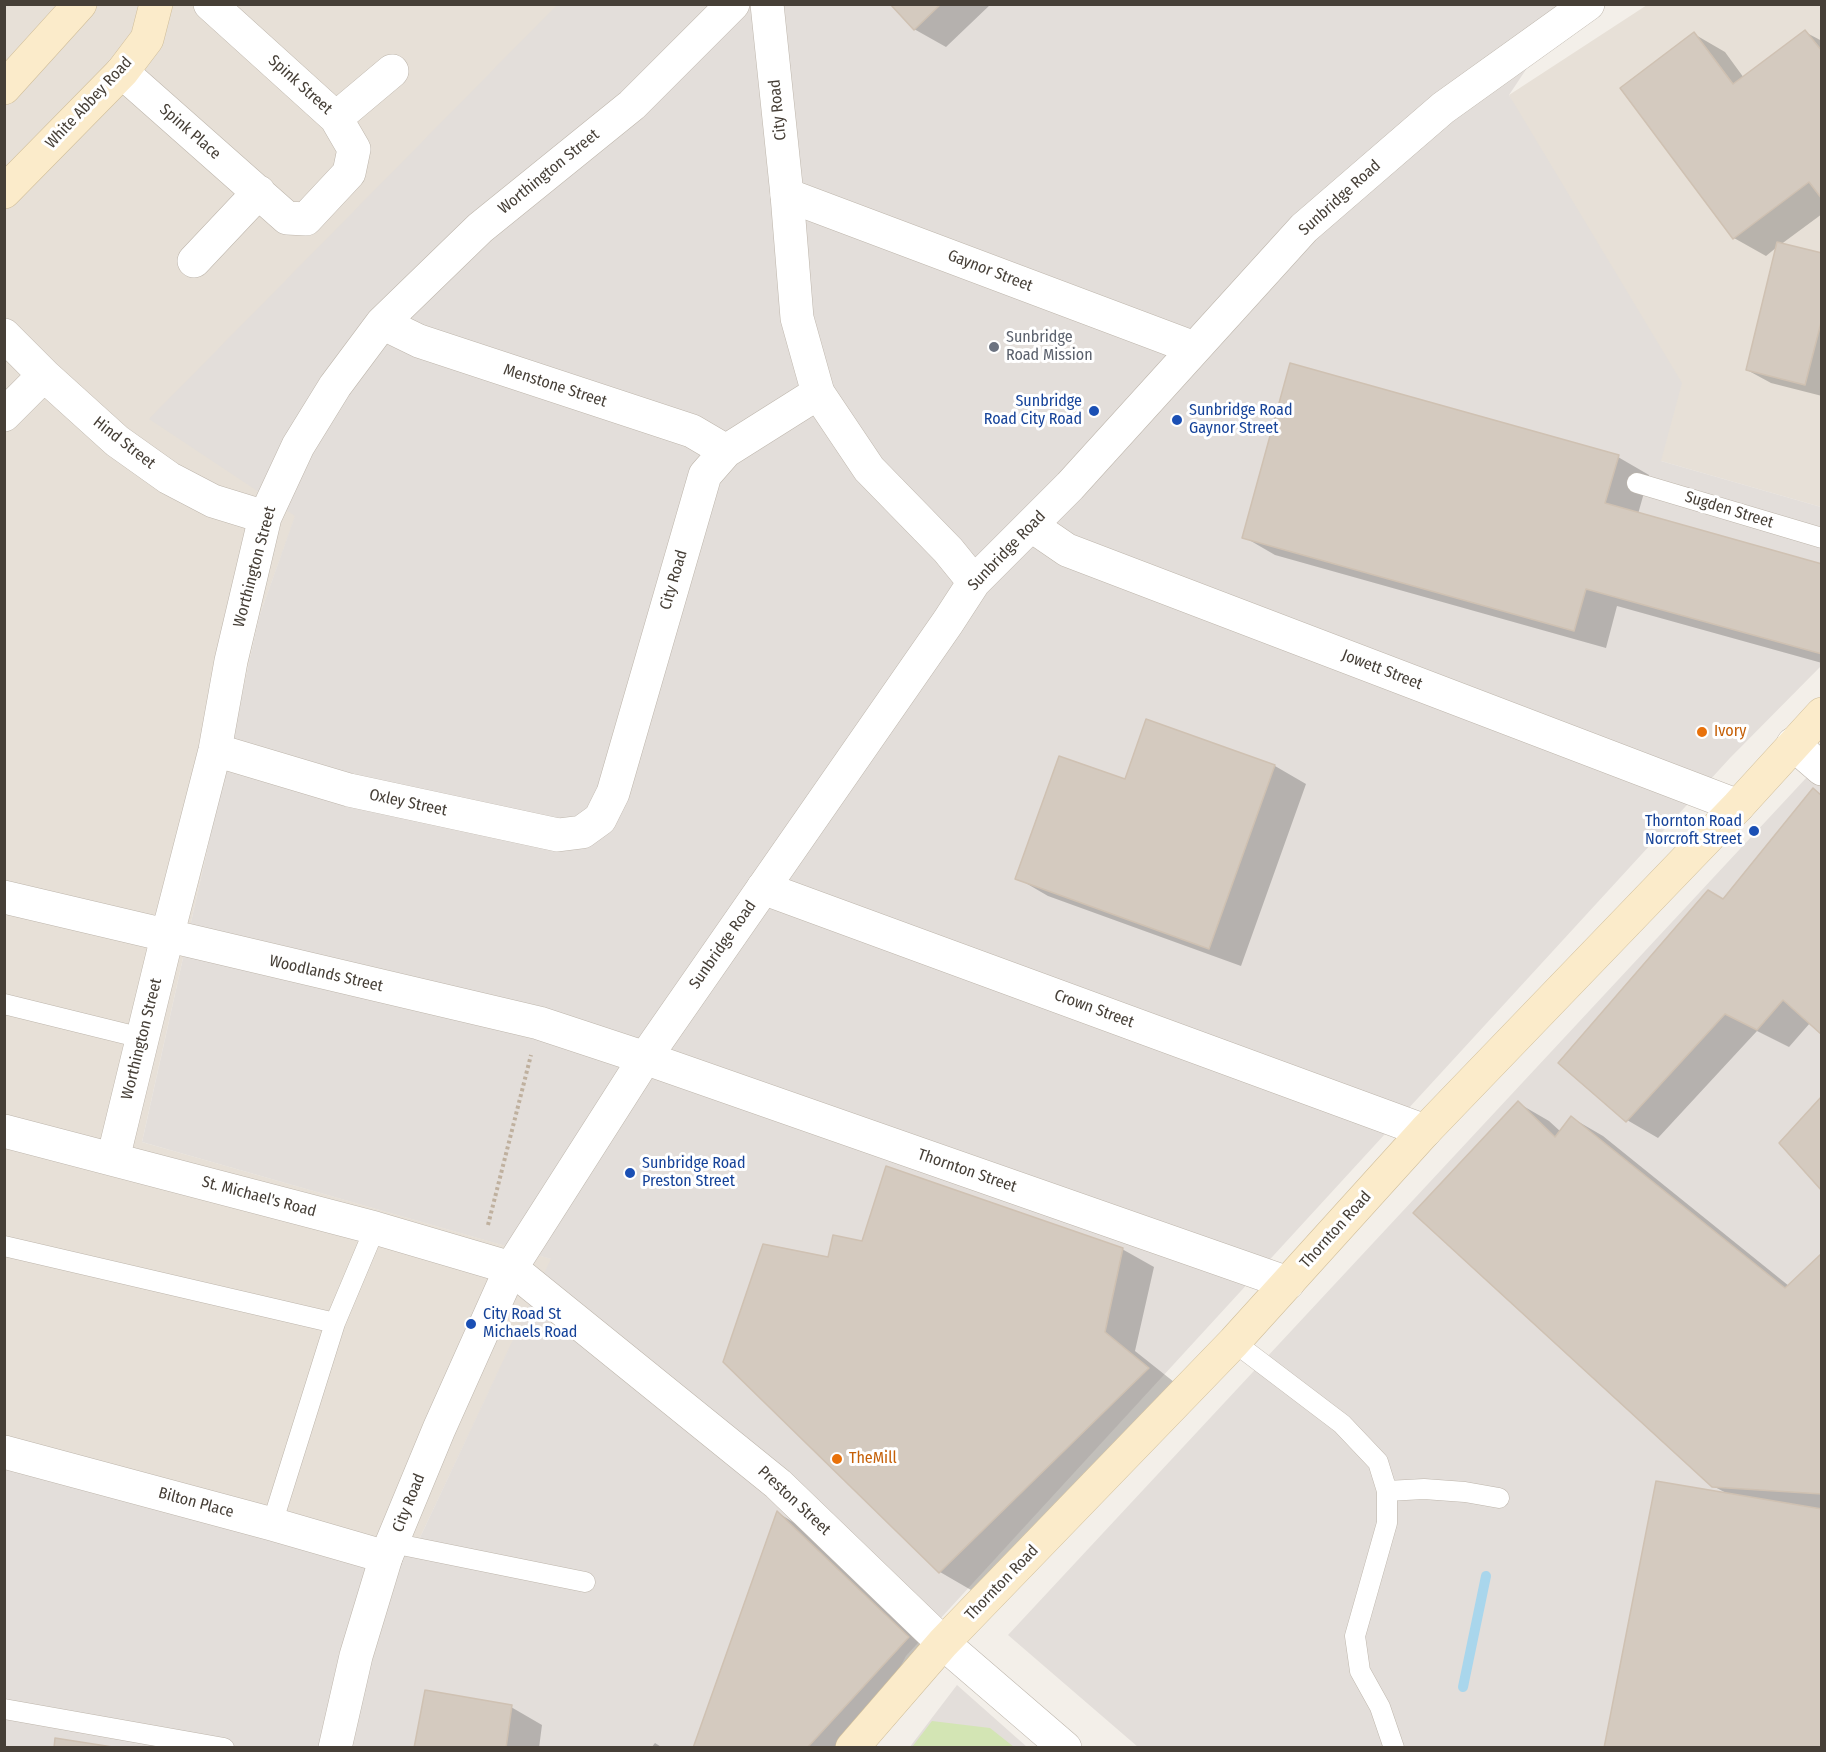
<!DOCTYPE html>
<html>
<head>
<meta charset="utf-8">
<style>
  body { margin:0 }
  #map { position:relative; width:1826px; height:1752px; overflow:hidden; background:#f3efe9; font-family:"Fira Sans Condensed",sans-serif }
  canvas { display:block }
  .frame { position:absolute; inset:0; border:6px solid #463f37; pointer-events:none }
</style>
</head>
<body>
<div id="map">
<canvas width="1826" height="1752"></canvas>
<div class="frame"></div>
</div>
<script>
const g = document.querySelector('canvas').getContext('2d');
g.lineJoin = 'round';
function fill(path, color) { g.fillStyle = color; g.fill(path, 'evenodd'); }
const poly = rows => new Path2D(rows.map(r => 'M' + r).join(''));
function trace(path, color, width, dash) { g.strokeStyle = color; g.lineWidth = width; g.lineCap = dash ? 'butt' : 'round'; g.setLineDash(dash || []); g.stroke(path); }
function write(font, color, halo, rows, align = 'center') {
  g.font = font + ' "Fira Sans Condensed",sans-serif'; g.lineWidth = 6; g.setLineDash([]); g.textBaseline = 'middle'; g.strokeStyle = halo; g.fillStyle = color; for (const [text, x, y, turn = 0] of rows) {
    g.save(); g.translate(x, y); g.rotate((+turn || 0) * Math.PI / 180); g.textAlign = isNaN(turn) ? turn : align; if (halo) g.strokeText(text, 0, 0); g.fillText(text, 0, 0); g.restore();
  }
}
fill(poly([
  [4,5,558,5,296,515,259,617,142,1142,552,1259,415,1548,5,1439],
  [1647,5,1821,5,1821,507,1661,461,1509,95]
]), '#e7e0d7');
fill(poly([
  [557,5,1569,5,1509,95,1682,383,1661,461,1821,507,1821,666,1730,758,906,1656,858,1747,5,1747,4,1439,415,1548,551,1259,142,1142,259,617,295,516,149,419],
  [1821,762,1821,1747,1138,1747,1008,1635],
  [957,1685,1027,1747,909,1748]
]), '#e3deda');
fill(poly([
  [932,1721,990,1728,1014,1747,912,1747]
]), '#d3e5b4');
fill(poly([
  [892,4,991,4,946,47,914,29],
  [1805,32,1822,41,1822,214,1780,245,1822,255,1822,396,1771,383,1747,370,1777,247,1766,256,1734,238,1622,88,1694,34,1725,52,1744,78],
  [1618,457,1649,475,1638,514,1822,566,1822,663,1617,606,1606,648,1275,555,1244,537],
  [1147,720,1275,766,1306,784,1241,966,1048,896,1017,878,1126,781],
  [1813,790,1822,795,1822,1033,1810,1023,1789,1047,1757,1031,1658,1138,1627,1120,1724,900],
  [1518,1103,1549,1121,1561,1132,1572,1118,1603,1136,1789,1286,1822,1255,1822,1748,1728,1494,1713,1486],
  [1122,1249,1154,1267,1135,1351,1179,1386,971,1590,940,1572,725,1361,829,1259],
  [778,1513,808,1531,939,1656,855,1748,695,1748],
  [511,1707,542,1725,539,1748,415,1748],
  [655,1743,663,1748,651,1748]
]), '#0003');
trace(poly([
  [1463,1687,1486,1576]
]), '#a9d6ec', 10);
const building = poly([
  [890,4,941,4,914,30,890,4],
  [1805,30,1822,51,1822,199,1809,182,1733,239,1620,88,1694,32,1733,84,1805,30],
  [1777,242,1822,253,1822,319,1805,385,1746,370,1777,242],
  [1290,363,1619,455,1605,503,1822,564,1822,654,1586,589,1574,631,1242,538,1290,363],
  [1146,719,1275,765,1209,949,1015,879,1059,756,1125,779,1146,719],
  [1813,788,1822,796,1822,1035,1783,1000,1757,1030,1725,1014,1626,1122,1558,1063,1708,890,1723,899,1813,788],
  [1822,1096,1822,1191,1779,1143,1822,1096],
  [1518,1101,1555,1137,1571,1116,1785,1288,1822,1253,1822,1494,1712,1487,1413,1213,1518,1101],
  [886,1166,1123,1248,1105,1332,1149,1368,939,1573,723,1362,763,1244,828,1257,833,1235,862,1241,886,1166],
  [1656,1481,1822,1509,1822,1748,1604,1748,1656,1481],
  [777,1511,909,1637,807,1748,693,1748,777,1511],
  [425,1690,512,1705,506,1748,414,1748,425,1690],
  [55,1738,119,1748,54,1748,55,1738]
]);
fill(building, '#d4cabf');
trace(building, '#cfc1b2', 1.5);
const service = poly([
  [1637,483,1822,538],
  [4,1004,142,1038],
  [4,1246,335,1323],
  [1234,1342,1342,1424,1378,1462,1387,1491,1387,1523,1355,1636,1360,1671,1380,1707,1394,1748],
  [1387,1491,1424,1489,1465,1492,1499,1498],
  [272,1524,335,1323,375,1228],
  [392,1543,585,1582],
  [4,1709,224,1748]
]);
const minor = poly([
  [122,72,287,218,306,219,349,173,354,149,336,118,210,4],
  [336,118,392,71],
  [787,195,1194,348],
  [194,261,259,192],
  [382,323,419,341,692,431,726,451],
  [4,335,44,375,117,441,169,478,213,501,265,517],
  [4,415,44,375],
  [1032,526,1067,550,1738,806],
  [1793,744,1822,769],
  [215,750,349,790,558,835,582,832,600,819,613,793,705,475,726,451,818,393],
  [763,888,1425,1131],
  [4,897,539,1023,645,1058,1288,1283],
  [4,1131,375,1228,511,1268,778,1484,943,1643,1065,1748],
  [113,1159,167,937,215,750,231,661,265,517,298,446,335,386,382,323,480,228,632,105,733,4],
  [4,1452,272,1524,386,1557]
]);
const tertiary = poly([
  [767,4,787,195,797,318,818,393,869,469,948,550,974,582],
  [335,1748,356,1656,386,1557,439,1429,511,1268,645,1058,948,622,974,582,1070,486,1304,228,1443,108,1588,4]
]);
const secondary = poly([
  [4,88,80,4],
  [4,192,122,72,147,39,156,4],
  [852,1748,943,1643,1234,1342,1425,1131,1738,806,1822,714]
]);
trace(service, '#beb6ac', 21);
trace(minor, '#beb6ac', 34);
trace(tertiary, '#beb6ac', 34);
trace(secondary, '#d0be9a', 34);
trace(poly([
  [488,1225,531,1055]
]), '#bfb09e', 4, [3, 3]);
trace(service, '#fff', 20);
trace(minor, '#fff', 33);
trace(tertiary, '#fff', 33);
trace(secondary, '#fbebca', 33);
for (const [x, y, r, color] of [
  [994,347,6,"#6b7280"],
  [1094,411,6,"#1a4fb4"],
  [1177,420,6,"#1a4fb4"],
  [1702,732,6,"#e8710a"],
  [1754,831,6,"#1a4fb4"],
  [630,1173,6,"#1a4fb4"],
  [471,1324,6,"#1a4fb4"],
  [837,1459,6,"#e8710a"]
]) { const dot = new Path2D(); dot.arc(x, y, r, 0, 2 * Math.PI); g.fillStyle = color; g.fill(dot); trace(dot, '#fff', 2); }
write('16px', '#463f37', '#fff', [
  ["Spink Street",300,85,42],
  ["White Abbey Road",89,103,-47],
  ["City Road",778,110,-96],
  ["Spink Place",190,132,41],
  ["Worthington Street",549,172,-39],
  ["Sunbridge Road",1340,198,-42],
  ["Gaynor Street",990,271,21],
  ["Menstone Street",555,386,18],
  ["Hind Street",124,443,38],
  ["Sugden Street",1729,510,17],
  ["Sunbridge Road",1007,551,-46],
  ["Worthington Street",255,567,-75],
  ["City Road",674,580,-74],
  ["Jowett Street",1382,670,21],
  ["Oxley Street",408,803,12],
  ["Sunbridge Road",723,945,-55],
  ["Woodlands Street",326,974,13],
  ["Crown Street",1094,1009,20],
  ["Worthington Street",142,1039,-76],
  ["Thornton Street",967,1171,19],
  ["St. Michael's Road",259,1197,15],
  ["Thornton Road",1336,1230,-48],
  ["Preston Street",794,1501,43],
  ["Bilton Place",196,1503,15],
  ["City Road",409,1503,-68],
  ["Thornton Road",1002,1583,-46]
]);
write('16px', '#5b616d', '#fff', [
  ["Sunbridge",1006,338],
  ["Road Mission",1006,356]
], 'left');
write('16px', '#164399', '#fff', [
  ["Sunbridge",1082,402,"right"],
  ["Road City Road",1082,420,"right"],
  ["Sunbridge Road",1189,411],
  ["Gaynor Street",1189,429],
  ["Thornton Road",1742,822,"right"],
  ["Norcroft Street",1742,840,"right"],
  ["Sunbridge Road",642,1164],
  ["Preston Street",642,1182],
  ["City Road St",483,1315],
  ["Michaels Road",483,1333]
], 'left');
write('16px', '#c56008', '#fff', [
  ["Ivory",1714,732],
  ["TheMill",849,1459]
], 'left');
</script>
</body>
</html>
